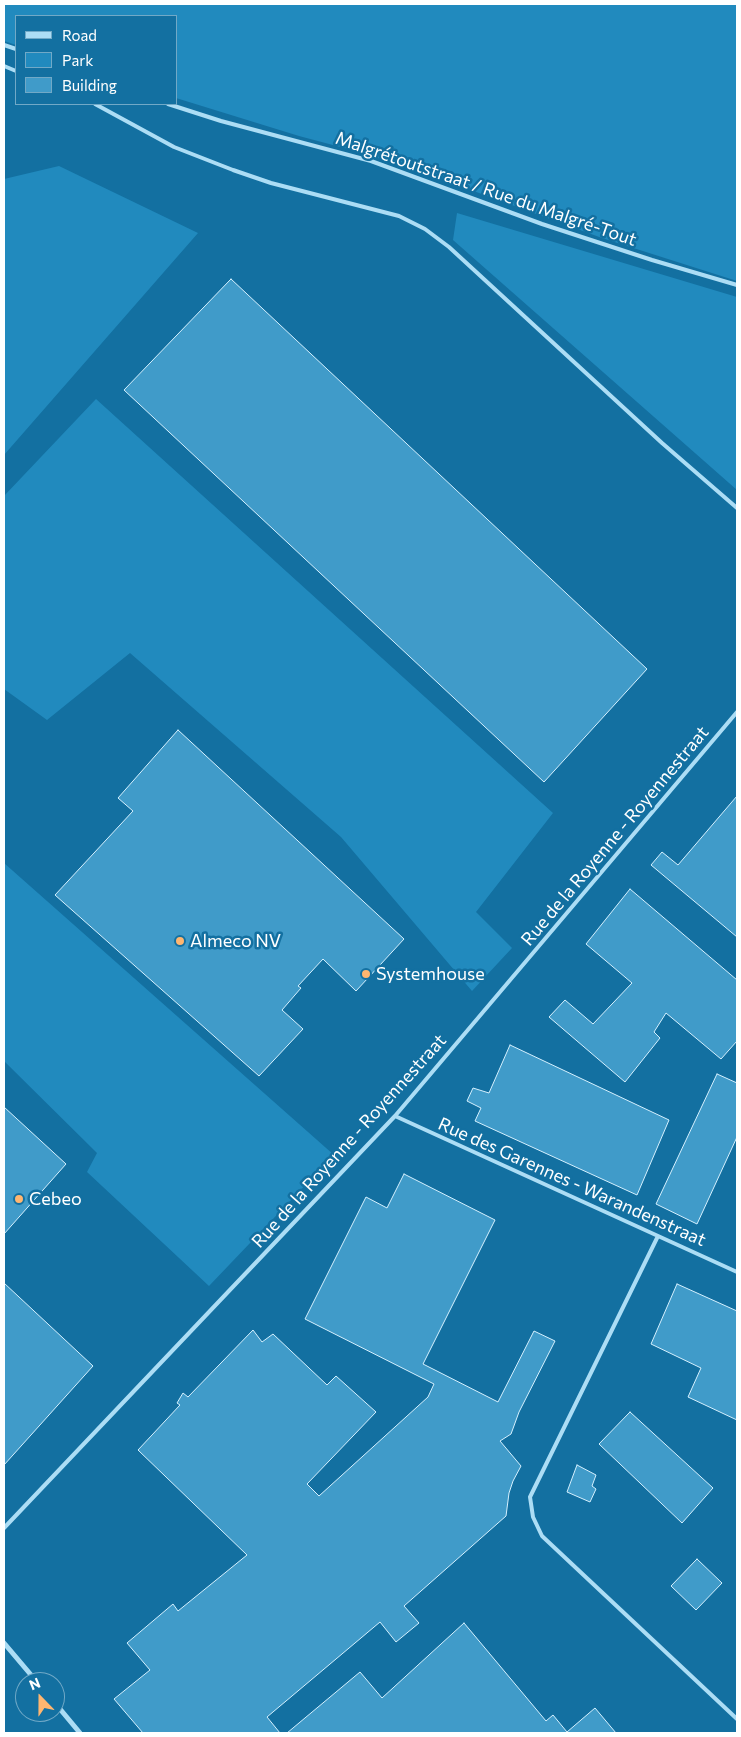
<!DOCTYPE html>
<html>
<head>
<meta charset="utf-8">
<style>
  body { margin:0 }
  #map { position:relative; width:741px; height:1737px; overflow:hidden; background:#1370a1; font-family:Commissioner,sans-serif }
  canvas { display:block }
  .frame { position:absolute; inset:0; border:5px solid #fff; pointer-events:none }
  .legend { position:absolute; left:15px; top:15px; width:162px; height:90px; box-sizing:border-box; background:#1370a1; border:1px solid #71a9c7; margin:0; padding:6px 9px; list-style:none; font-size:15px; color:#fff }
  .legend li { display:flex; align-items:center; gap:10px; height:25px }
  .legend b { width:25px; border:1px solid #71a9c7 }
  .north { position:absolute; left:15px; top:1672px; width:50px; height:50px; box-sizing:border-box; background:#1370a1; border:1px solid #71a9c7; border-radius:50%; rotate:338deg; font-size:14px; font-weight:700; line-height:20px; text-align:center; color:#fff }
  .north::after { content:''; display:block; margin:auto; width:18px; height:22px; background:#ffb670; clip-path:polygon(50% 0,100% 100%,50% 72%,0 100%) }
</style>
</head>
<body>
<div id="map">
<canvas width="741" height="1737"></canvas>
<div class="frame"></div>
<ul class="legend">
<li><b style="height:6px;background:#acddf5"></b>Road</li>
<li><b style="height:14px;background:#218abe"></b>Park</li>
<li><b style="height:14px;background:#409bc9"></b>Building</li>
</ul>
<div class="north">N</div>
</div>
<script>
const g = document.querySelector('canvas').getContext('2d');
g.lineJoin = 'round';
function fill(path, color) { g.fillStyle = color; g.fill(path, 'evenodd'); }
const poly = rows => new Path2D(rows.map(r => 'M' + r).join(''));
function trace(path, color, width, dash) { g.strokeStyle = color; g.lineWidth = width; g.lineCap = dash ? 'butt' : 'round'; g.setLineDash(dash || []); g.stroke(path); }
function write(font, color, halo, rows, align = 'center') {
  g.font = font + ' Commissioner,sans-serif'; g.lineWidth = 5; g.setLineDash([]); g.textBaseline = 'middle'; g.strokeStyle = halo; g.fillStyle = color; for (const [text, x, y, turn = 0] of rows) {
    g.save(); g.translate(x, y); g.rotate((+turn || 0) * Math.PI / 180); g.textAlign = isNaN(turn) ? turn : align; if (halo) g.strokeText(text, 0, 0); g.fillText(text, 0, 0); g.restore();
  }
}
fill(poly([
  [4,4,737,4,737,281,602,238,408,167,348,149,299,136,176,98,176,16,16,16,16,45,4,41],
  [59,166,198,233,4,455,4,179],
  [457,213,737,297,737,490,453,240],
  [96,399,553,813,476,912,512,948,472,991,341,837,130,653,47,720,4,689,4,496],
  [4,863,334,1155,209,1286,87,1172,97,1153,4,1061]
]), '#218abe');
const building = poly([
  [231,279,647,669,544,782,124,390,231,279],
  [178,730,404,939,356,991,323,959,298,986,301,988,282,1010,303,1029,259,1076,55,895,133,811,118,798,178,730],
  [737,796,737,937,651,865,662,852,678,865,737,796],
  [630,889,737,980,737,1041,721,1059,666,1013,654,1032,660,1038,625,1082,549,1017,565,1000,593,1024,632,983,586,944,630,889],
  [510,1045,669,1120,637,1195,475,1121,481,1108,467,1101,473,1088,489,1093,510,1045],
  [717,1074,737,1083,737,1137,697,1224,656,1204,717,1074],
  [4,1107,66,1164,4,1234,4,1107],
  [404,1174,495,1220,423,1364,498,1402,534,1331,555,1341,519,1412,511,1434,500,1441,521,1466,513,1481,509,1493,506,1516,404,1606,419,1623,396,1642,380,1622,267,1717,280,1733,143,1733,114,1699,150,1670,127,1643,173,1604,178,1611,247,1555,138,1450,180,1405,177,1403,183,1393,188,1397,253,1330,262,1342,273,1334,327,1385,336,1376,376,1412,307,1484,319,1496,428,1397,434,1384,305,1319,366,1197,387,1208,404,1174],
  [4,1283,93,1366,4,1465,4,1283],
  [677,1284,737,1311,737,1420,688,1397,701,1368,651,1344,677,1284],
  [630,1412,713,1488,682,1523,599,1444,630,1412],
  [577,1465,596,1475,592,1486,596,1489,590,1502,567,1492,577,1465],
  [697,1559,722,1583,696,1610,671,1586,697,1559],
  [464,1623,546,1721,553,1715,567,1732,595,1708,616,1733,287,1733,360,1672,382,1698,464,1623]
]);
fill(building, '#409bc9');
trace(building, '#d5f0fe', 1);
trace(poly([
  [4,45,16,49],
  [4,66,16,71],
  [95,104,174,147,233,170,271,183,399,216,425,229,449,247,662,443,737,508],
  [168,104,221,121,371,161,542,224,652,260,737,285],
  [395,1116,737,1272],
  [658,1236,530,1497,533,1517,542,1536,737,1719],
  [4,1528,395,1116,737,712]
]), '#acddf5', 4);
trace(poly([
  [4,1643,37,1682],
  [55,1703,80,1733]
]), '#acddf5', 5);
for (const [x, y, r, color] of [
  [180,941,5,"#ffb670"],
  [366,974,5,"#ffb670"],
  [19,1199,5,"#ffb670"]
]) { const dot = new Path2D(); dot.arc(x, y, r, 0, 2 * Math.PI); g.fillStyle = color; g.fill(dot); trace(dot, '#1370a1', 2); }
write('18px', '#fff', '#1370a1', [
  ["Malgrétoutstraat / Rue du Malgré-Tout",486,189,19],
  ["Rue de la Royenne - Royennestraat",615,836,-50],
  ["Rue de la Royenne - Royennestraat",349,1141,-48],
  ["Rue des Garennes - Warandenstraat",572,1182,24]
]);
write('18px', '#fff', '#1370a1', [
  ["Almeco NV",190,941],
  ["Systemhouse",376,974],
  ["Cebeo",29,1199]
], 'left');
</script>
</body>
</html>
